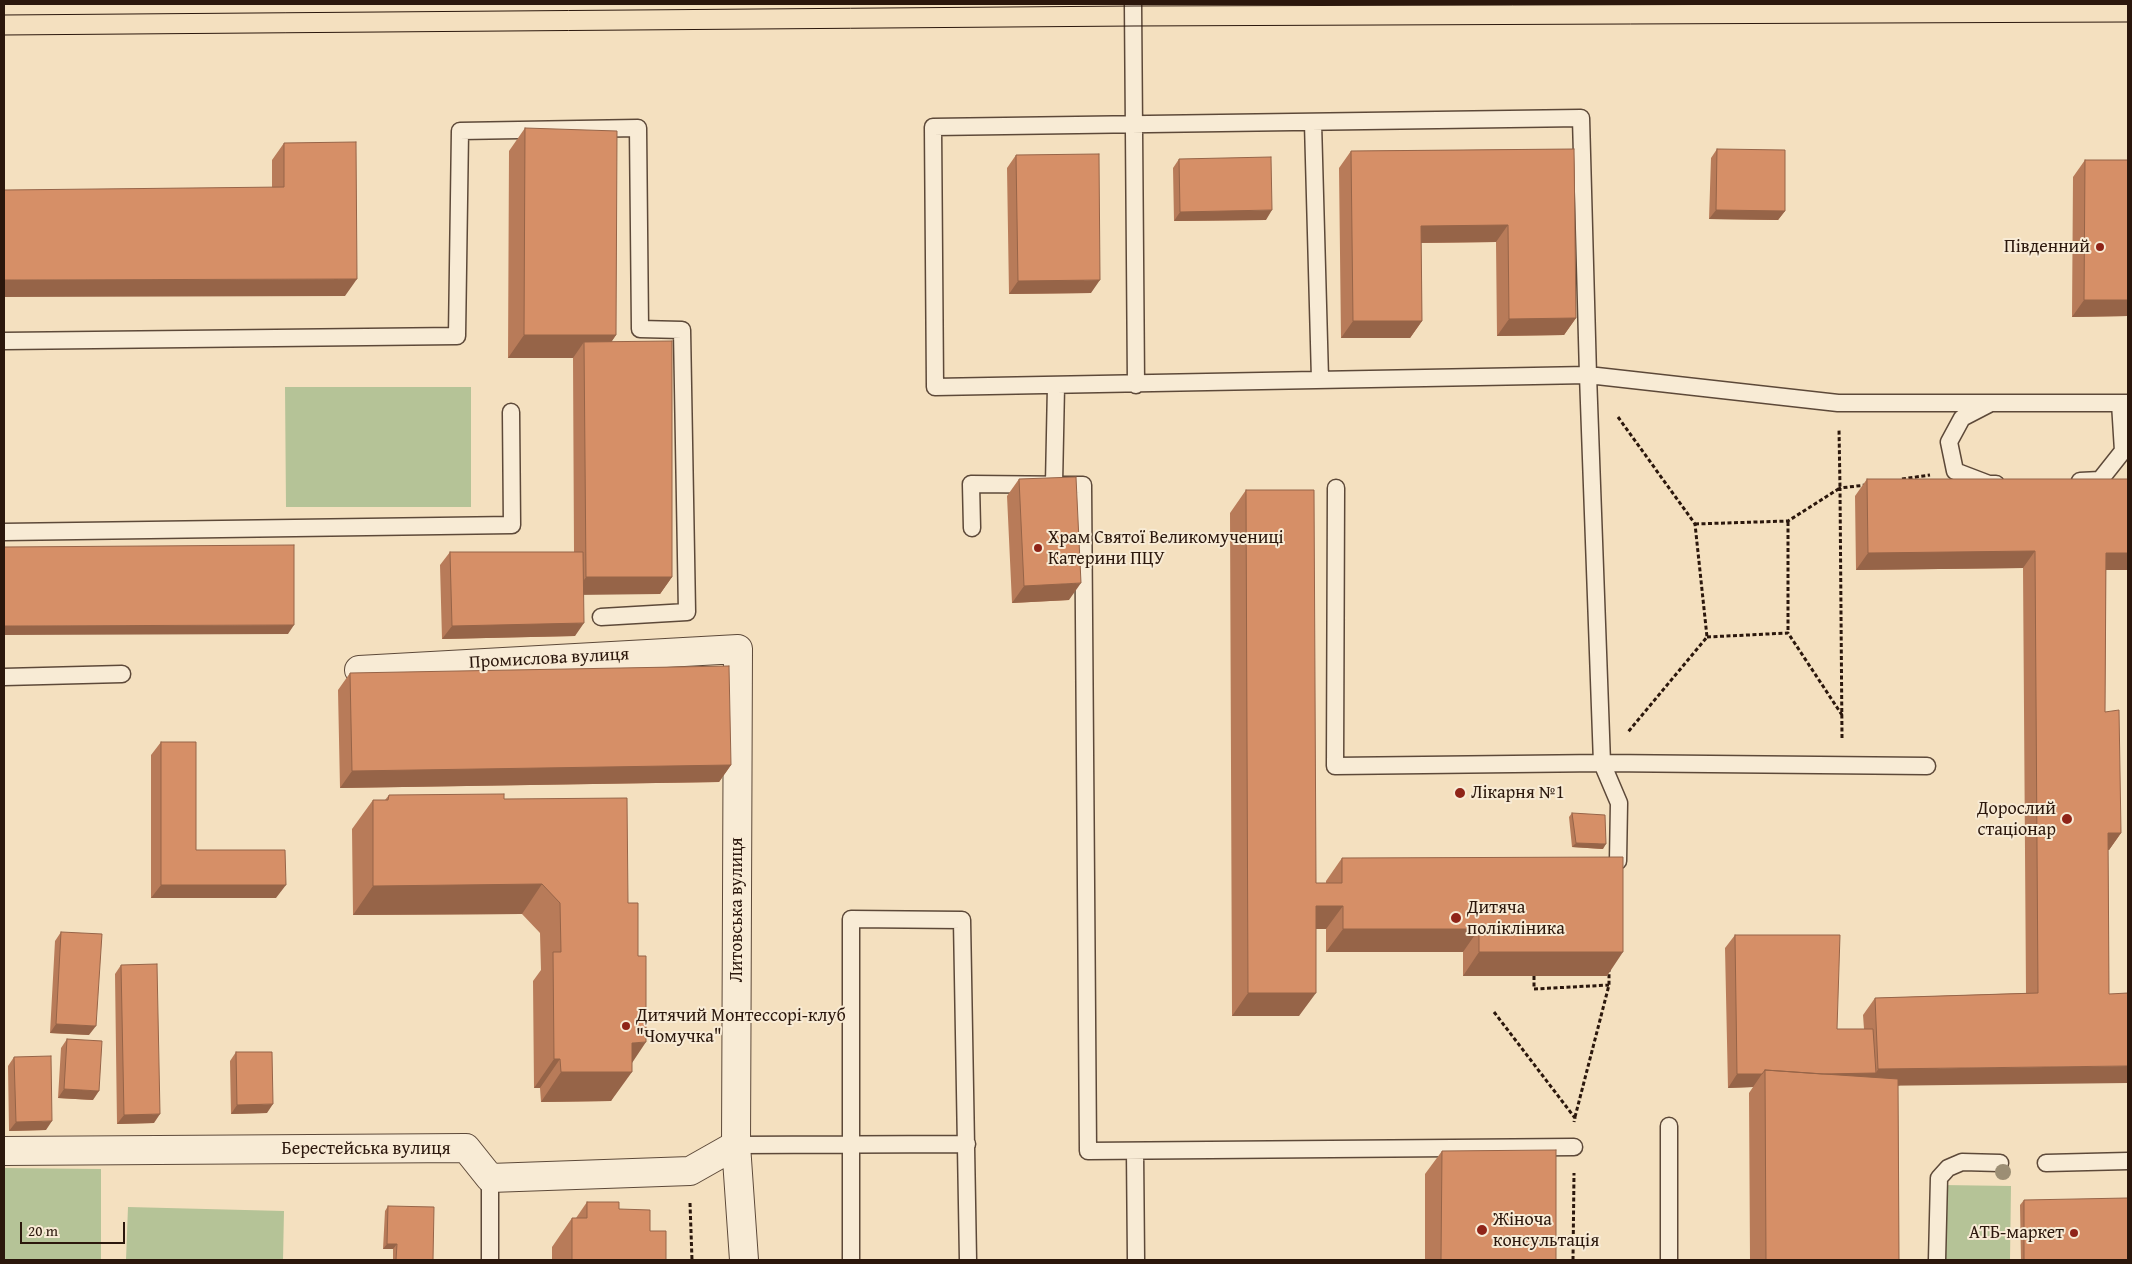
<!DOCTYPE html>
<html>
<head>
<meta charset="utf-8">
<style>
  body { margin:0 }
  #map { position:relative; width:2132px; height:1264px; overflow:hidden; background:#f4e0bf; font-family:"Gentium Book Plus",serif }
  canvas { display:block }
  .frame { position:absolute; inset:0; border:5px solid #2b170c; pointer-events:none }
  .scale { position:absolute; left:20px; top:1222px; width:105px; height:22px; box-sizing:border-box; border:2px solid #2b170c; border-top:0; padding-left:6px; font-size:15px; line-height:18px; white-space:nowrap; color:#2b170c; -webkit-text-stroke:4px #f8ebd5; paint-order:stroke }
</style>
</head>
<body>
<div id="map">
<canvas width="2132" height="1264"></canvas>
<div class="frame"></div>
<div class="scale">20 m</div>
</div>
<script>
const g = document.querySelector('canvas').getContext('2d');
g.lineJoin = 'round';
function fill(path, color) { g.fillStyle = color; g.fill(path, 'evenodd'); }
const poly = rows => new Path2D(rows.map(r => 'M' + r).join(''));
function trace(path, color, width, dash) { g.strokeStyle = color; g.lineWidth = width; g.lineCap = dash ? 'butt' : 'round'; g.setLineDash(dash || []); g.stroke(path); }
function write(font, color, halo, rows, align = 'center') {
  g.font = font + ' "Gentium Book Plus",serif'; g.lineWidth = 4; g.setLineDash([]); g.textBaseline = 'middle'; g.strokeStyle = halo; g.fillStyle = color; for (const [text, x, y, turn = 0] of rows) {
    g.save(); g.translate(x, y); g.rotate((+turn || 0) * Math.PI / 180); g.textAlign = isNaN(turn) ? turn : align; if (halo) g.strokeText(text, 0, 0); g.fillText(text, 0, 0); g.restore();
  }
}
fill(poly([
  [285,387,471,387,471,507,286,507],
  [4,1168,101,1169,101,1260,4,1260],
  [1943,1185,2011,1186,2010,1260,1942,1260],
  [128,1207,284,1211,283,1260,126,1260]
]), '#b5c397');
const service = poly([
  [1133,4,1136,385],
  [1313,123,1320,379],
  [4,341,457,336,460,131,638,128,640,329,682,330,687,612,601,617],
  [1989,404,1962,418,1949,442,1955,471,1989,484,1996,484],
  [2080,481,2100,480,2123,451,2120,403],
  [1054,484,1056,386],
  [1336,488,1335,766,1602,763,1927,766],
  [972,528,971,484,1083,485,1088,1151,1574,1147],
  [4,532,512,525,511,412],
  [4,677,122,674],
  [1618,861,1619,803,1602,763,1588,375,1581,118,933,127,935,387,1588,375,1838,403,2128,403],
  [736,1145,967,1144],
  [1135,1151,1136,1260],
  [2046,1163,2128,1161],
  [490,1178,490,1260],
  [851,1260,851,919,962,920,968,1260],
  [1669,1260,1669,1126],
  [1937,1260,1939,1178,1948,1168,1962,1162,2000,1163]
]);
const minor = poly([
  [359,670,738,649,736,1145,744,1260],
  [4,1151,466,1148,490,1178,690,1171,736,1145]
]);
trace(service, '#5d4939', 19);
trace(minor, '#5d4939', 30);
trace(poly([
  [1618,417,1695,524,1707,637,1628,732],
  [1902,479,1930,475],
  [1788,522,1788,633],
  [1695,524,1788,521,1840,488,1839,429],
  [1707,637,1788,633,1842,715],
  [1842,738,1840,488,1866,485],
  [1534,976,1534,989,1609,985],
  [1494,1012,1575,1118,1574,1122],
  [1575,1117,1609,985,1609,970],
  [690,1203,692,1260],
  [1573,1260,1574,1173]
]), '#2b170c', 3, [4, 2.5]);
trace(service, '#f8ebd5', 16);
trace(minor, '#f8ebd5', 28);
trace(poly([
  [4,15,1133,6,1892,4],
  [4,35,1133,26,2128,22]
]), '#2b170c', 1);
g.fillStyle = '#9c8e74';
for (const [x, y] of [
  [2003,1172]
]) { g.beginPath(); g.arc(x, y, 8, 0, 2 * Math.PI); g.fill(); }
fill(poly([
  [525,128,616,335,611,342,672,577,660,594,584,594,575,636,442,639,440,565,450,552,574,552,573,358,508,358,509,151],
  [284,143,345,296,272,187,272,160],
  [1574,149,1576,318,1564,335,1497,336,1496,242,1421,243,1422,321,1410,338,1341,338,1339,168,1351,151],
  [1717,149,1785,211,1778,220,1709,219,1711,158],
  [1016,155,1091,293,1009,294,1007,168],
  [1179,159,1266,220,1174,221,1173,168],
  [2085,160,2128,316,2072,317,2073,177],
  [1019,479,1069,600,1012,603,1007,496],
  [1867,479,2128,570,2106,570,2105,712,2121,833,2109,850,2108,850,2109,994,1898,1086,1899,1260,1750,1260,1749,1093,1753,1087,1728,1088,1725,948,1735,935,1837,1029,1864,1029,1863,1015,1875,998,2026,993,2023,568,1856,570,1855,496],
  [1246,490,1316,883,1326,883,1326,881,1342,858,1607,976,1463,976,1463,952,1326,952,1326,929,1316,929,1299,1016,1232,1016,1230,513],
  [350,673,731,765,719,782,340,788,338,690],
  [161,742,196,850,276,898,151,898,151,755],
  [389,795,504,799,628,903,632,1064,611,1101,541,1102,540,1088,534,1088,533,981,541,970,540,933,522,914,353,915,352,829,373,800,385,800],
  [1572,813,1603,849,1572,847,1569,817],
  [61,932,89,1035,50,1033,55,941],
  [121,965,154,1123,117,1124,115,974],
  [67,1039,93,1100,58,1098,61,1048],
  [236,1052,267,1113,231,1114,230,1061],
  [14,1057,46,1130,9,1131,8,1066],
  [1442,1151,1556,1260,1425,1260,1425,1174],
  [2024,1200,2128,1260,2021,1260,2020,1205],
  [587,1202,619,1209,650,1231,666,1260,552,1260,552,1247,572,1218,576,1218],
  [388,1206,433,1260,393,1260,393,1249,383,1249,385,1211]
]), '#b87b59');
fill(poly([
  [1272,210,1266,220,1174,221,1180,212],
  [1716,210,1785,211,1778,220,1709,219],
  [1508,225,1496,242,1409,243,1421,226],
  [357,279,345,296,4,297,4,280],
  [1100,280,1091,293,1009,294,1018,281],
  [2084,300,2128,300,2128,316,2072,317],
  [1576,318,1564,335,1497,336,1509,319],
  [1353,321,1422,321,1410,338,1341,338],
  [524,335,616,335,600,359,584,342,573,358,508,358],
  [2035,551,2023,568,1856,570,1868,553],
  [2106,553,2128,553,2128,570,2094,570],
  [586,577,672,577,660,594,574,595],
  [1081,583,1069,600,1012,603,1024,586],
  [584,623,575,636,442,639,452,626],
  [294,625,288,634,4,635,4,626],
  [731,765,719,782,340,788,352,771],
  [2108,833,2121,833,2109,850,2096,850],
  [1576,843,1606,844,1603,849,1572,847],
  [542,884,522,914,353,915,373,886],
  [161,885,286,885,276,898,151,898],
  [1316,906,1343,906,1326,929,1300,929],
  [1343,929,1479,929,1463,952,1326,952],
  [1479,952,1623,952,1607,976,1463,976],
  [1248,993,1316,993,1299,1016,1232,1016],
  [56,1024,96,1026,89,1035,50,1033],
  [646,1042,626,1072,632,1043],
  [554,1059,560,1059,540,1088,534,1088],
  [2128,1066,2128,1083,1866,1086,1765,1074,1876,1073,1878,1069],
  [561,1072,632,1072,611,1101,541,1102],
  [1737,1074,1762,1074,1753,1087,1728,1088],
  [64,1089,99,1091,93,1100,58,1098],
  [273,1104,267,1113,231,1114,237,1105],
  [160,1114,154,1123,117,1124,124,1115],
  [52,1121,46,1130,9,1131,16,1122],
  [387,1244,397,1244,393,1249,383,1249]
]), '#966448');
const building = poly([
  [525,128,617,131,616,335,524,335,525,128],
  [356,142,357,279,4,280,4,190,284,187,284,143,356,142],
  [1574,149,1576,318,1509,319,1508,225,1421,226,1422,321,1353,321,1351,151,1574,149],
  [1717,149,1785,150,1785,211,1716,210,1717,149],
  [1099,154,1100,280,1018,281,1016,155,1099,154],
  [1271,157,1272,210,1180,212,1179,159,1271,157],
  [2085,160,2128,160,2128,300,2084,300,2085,160],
  [672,341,672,577,586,577,584,342,672,341],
  [1076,477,1081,583,1024,586,1019,479,1076,477],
  [1867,479,2128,479,2128,553,2106,553,2105,712,2119,710,2121,833,2108,833,2109,994,2128,993,2128,1066,1878,1069,1875,998,2038,993,2035,551,1868,553,1867,479],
  [1246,490,1314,490,1316,883,1342,883,1342,858,1623,857,1623,952,1479,952,1479,929,1343,929,1343,906,1316,906,1316,993,1248,993,1246,490],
  [294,545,294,625,4,626,4,547,294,545],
  [450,552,583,552,584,623,452,626,450,552],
  [729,666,731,765,352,771,350,673,729,666],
  [161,742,196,742,196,850,285,850,286,885,161,885,161,742],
  [504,794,504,799,627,798,628,903,638,903,638,956,646,956,646,1042,632,1043,632,1072,561,1072,560,1059,554,1059,553,952,561,952,560,903,542,884,373,886,373,800,388,800,389,795,504,794],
  [1572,813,1605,815,1606,844,1576,843,1572,813],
  [61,932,102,934,96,1026,56,1024,61,932],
  [1735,935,1840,935,1837,1029,1873,1029,1876,1073,1822,1074,1765,1070,1762,1074,1737,1074,1735,935],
  [157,964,160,1114,124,1115,121,965,157,964],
  [67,1039,102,1041,99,1091,64,1089,67,1039],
  [236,1052,272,1052,273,1104,237,1105,236,1052],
  [51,1056,52,1121,16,1122,14,1057,51,1056],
  [1765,1070,1898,1079,1899,1260,1766,1260,1765,1070],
  [1556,1150,1556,1260,1441,1260,1442,1151,1556,1150],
  [2128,1198,2128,1260,2024,1260,2024,1200,2128,1198],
  [587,1202,619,1202,619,1209,650,1210,650,1231,666,1231,666,1260,572,1260,572,1218,587,1218,587,1202],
  [388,1206,434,1207,433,1260,396,1260,397,1244,387,1244,388,1206]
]);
fill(building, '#d68f67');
trace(building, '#966448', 1);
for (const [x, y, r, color] of [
  [2100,247,5,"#8f2418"],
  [1038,548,5,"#8f2418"],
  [1460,793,6,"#8f2418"],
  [2067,819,6,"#8f2418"],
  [1456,918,6,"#8f2418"],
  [626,1026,5,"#8f2418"],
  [1482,1230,6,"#8f2418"],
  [2074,1233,5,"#8f2418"]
]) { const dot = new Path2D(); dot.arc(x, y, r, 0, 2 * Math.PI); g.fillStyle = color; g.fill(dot); trace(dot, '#f8ebd5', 2); }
write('18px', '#2b170c', '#f8ebd5', [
  ["Південний",2090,247,"right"],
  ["Храм Святої Великомучениці",1048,538],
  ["Катерини ПЦУ",1048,559],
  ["Лікарня №1",1471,793],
  ["Дорослий",2056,809,"right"],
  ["стаціонар",2056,830,"right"],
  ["Дитяча",1467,908],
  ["полікліника",1467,929],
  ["Дитячий Монтессорі-клуб",636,1016],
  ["\"Чомучка\"",636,1037],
  ["Жіноча",1493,1220],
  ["консультація",1493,1241],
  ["АТБ-маркет",2064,1233,"right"]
], 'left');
write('18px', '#2b170c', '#f8ebd5', [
  ["Промислова вулиця",549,659,-3],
  ["Литовська вулиця",737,910,-90],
  ["Берестейська вулиця",366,1149]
]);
</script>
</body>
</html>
